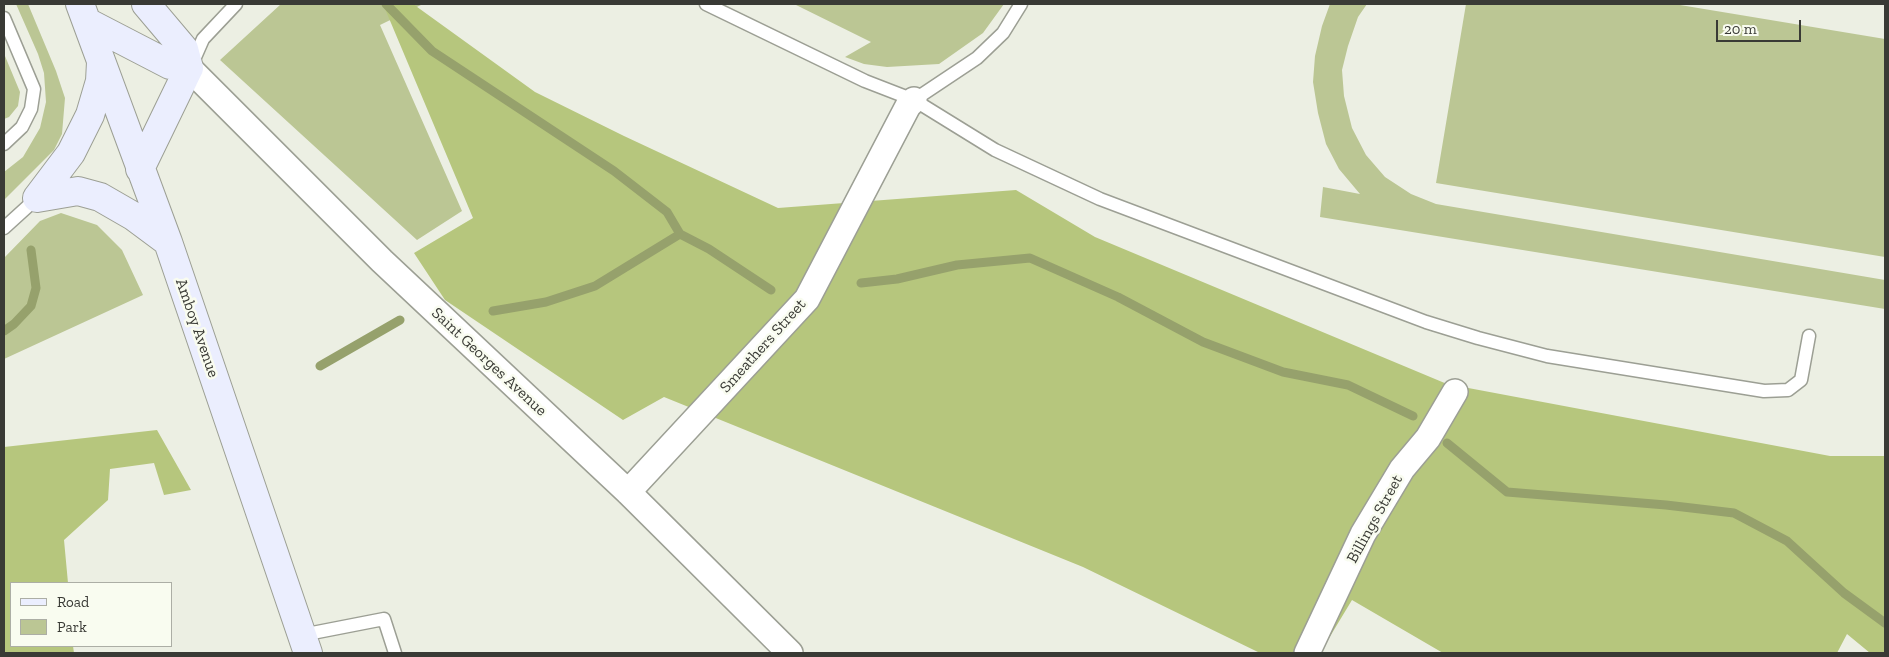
<!DOCTYPE html>
<html>
<head>
<meta charset="utf-8">
<style>
  body { margin:0 }
  #map { position:relative; width:1889px; height:657px; overflow:hidden; background:#ecefe3; font-family:"Zilla Slab",serif }
  canvas { display:block }
  .frame { position:absolute; inset:0; border:5px solid #393a35; pointer-events:none }
  .legend { position:absolute; left:10px; top:582px; width:162px; height:65px; box-sizing:border-box; background:#f9fcf0; border:1px solid #acaea5; margin:0; padding:6px 9px; list-style:none; font-size:15px; color:#393a35 }
  .legend li { display:flex; align-items:center; gap:10px; height:25px }
  .legend b { width:25px; border:1px solid #acaea5 }
  .scale { position:absolute; left:1716px; top:20px; width:85px; height:22px; box-sizing:border-box; border:2px solid #393a35; border-top:0; padding-left:6px; font-size:15px; line-height:18px; white-space:nowrap; color:#393a35; -webkit-text-stroke:4px #f9fcf0; paint-order:stroke }
</style>
</head>
<body>
<div id="map">
<canvas width="1889" height="657"></canvas>
<div class="frame"></div>
<ul class="legend">
<li><b style="height:6px;background:#ebeefe"></b>Road</li>
<li><b style="height:14px;background:#bbc694"></b>Park</li>
</ul>
<div class="scale">20 m</div>
</div>
<script>
const g = document.querySelector('canvas').getContext('2d');
g.lineJoin = 'round';
function fill(path, color) { g.fillStyle = color; g.fill(path, 'evenodd'); }
const poly = rows => new Path2D(rows.map(r => 'M' + r).join(''));
function trace(path, color, width, dash) { g.strokeStyle = color; g.lineWidth = width; g.lineCap = dash ? 'butt' : 'round'; g.setLineDash(dash || []); g.stroke(path); }
function write(font, color, halo, rows, align = 'center') {
  g.font = font + ' "Zilla Slab",serif'; g.lineWidth = 5; g.setLineDash([]); g.textBaseline = 'middle'; g.strokeStyle = halo; g.fillStyle = color; for (const [text, x, y, turn = 0] of rows) {
    g.save(); g.translate(x, y); g.rotate((+turn || 0) * Math.PI / 180); g.textAlign = isNaN(turn) ? turn : align; if (halo) g.strokeText(text, 0, 0); g.fillText(text, 0, 0); g.restore();
  }
}
fill(poly([
  [16,4,28,4,56,71,65,98,62,134,54,150,4,200,4,172,23,157,40,128,46,102,44,73,38,54],
  [281,4,423,4,380,25,462,211,417,240,220,60],
  [794,4,1004,4,983,33,939,64,887,67,864,64,845,57,871,42],
  [1330,4,1367,4,1358,17,1348,46,1342,70,1344,96,1352,128,1366,155,1385,177,1411,194,1436,204,1885,280,1885,309,1320,217,1323,187,1360,194,1339,169,1326,144,1318,113,1313,82,1315,56,1322,26],
  [1466,4,1674,4,1885,39,1885,257,1436,183],
  [5,56,20,92,18,106,9,117,4,119,4,57],
  [61,213,97,225,122,250,143,295,4,359,4,258,40,221]
]), '#bbc694');
fill(poly([
  [383,4,413,4,535,92,624,136,778,208,1016,190,1095,237,1447,384,1830,456,1885,456,1885,653,1870,653,1847,634,1837,653,1443,653,1352,600,1320,653,1260,653,1083,567,664,397,623,420,445,300,414,253,473,218],
  [157,430,191,490,164,495,154,463,110,469,108,500,64,540,68,583,11,583,11,646,73,646,74,653,4,653,4,447]
]), '#b6c67d');
trace(poly([
  [386,4,432,51,614,171,667,212,680,234,709,249,771,290],
  [861,283,897,279,957,265,1030,258,1118,297,1203,342,1283,372,1348,385,1413,416],
  [493,311,546,302,595,286,680,234],
  [4,331,14,324,31,306,36,288,31,250],
  [320,366,400,320],
  [1447,443,1507,492,1666,505,1734,513,1787,541,1844,593,1885,623]
]), '#96a16c', 9);
const lane = poly([
  [706,4,865,81,914,100,995,150,1100,199,1426,322,1478,338,1547,356,1764,391,1788,390,1801,380,1809,336],
  [4,18,34,89,31,109,22,127,4,144],
  [192,64,203,39,236,4],
  [914,100,977,58,1003,33,1021,4],
  [4,228,37,198],
  [302,635,384,619,395,653]
]);
const street = poly([
  [189,68,382,261,628,492,790,653],
  [628,492,807,299,908,106,914,100],
  [1307,653,1363,534,1402,469,1428,438,1455,392]
]);
const secondary = poly([
  [80,4,168,242,308,653],
  [87,22,170,65,189,68],
  [140,169,189,68,184,49,146,4],
  [37,198,71,153,90,115,100,81,101,62],
  [37,198,78,191,100,197,133,216,168,242]
]);
trace(lane, '#9c9f94', 15);
trace(street, '#9c9f94', 28);
trace(secondary, '#9c9f94', 30);
trace(lane, '#fff', 12);
trace(street, '#fff', 25);
trace(secondary, '#ebeefe', 28);
write('16px', '#393a35', '#f9fcf0', [
  ["Amboy Avenue",197,328,71],
  ["Smeathers Street",763,346,-48],
  ["Saint Georges Avenue",489,362,43],
  ["Billings Street",1375,519,-61]
]);
</script>
</body>
</html>
